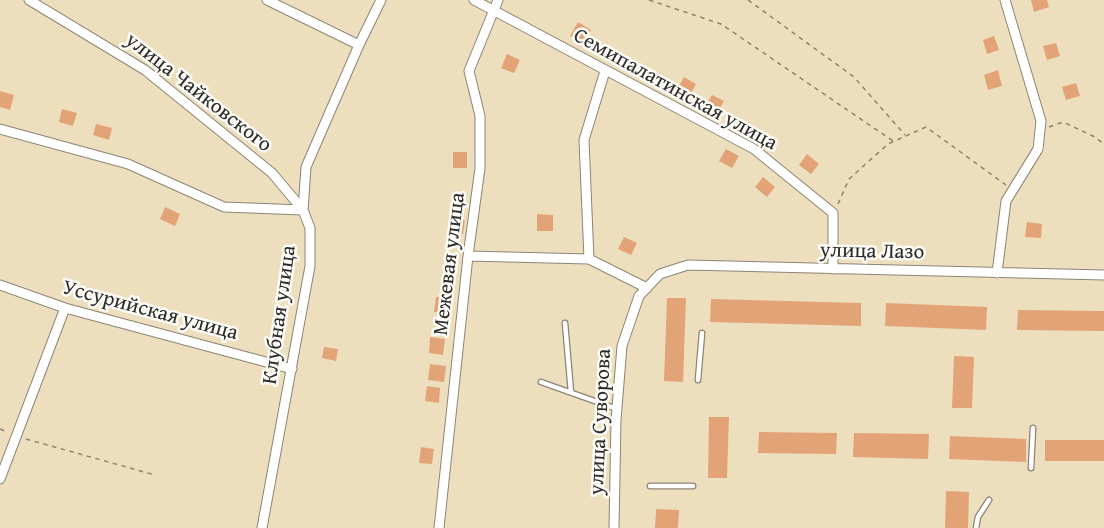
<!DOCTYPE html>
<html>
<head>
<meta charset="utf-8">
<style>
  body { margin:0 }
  canvas { display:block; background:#eddfbe }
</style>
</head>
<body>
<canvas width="1104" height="528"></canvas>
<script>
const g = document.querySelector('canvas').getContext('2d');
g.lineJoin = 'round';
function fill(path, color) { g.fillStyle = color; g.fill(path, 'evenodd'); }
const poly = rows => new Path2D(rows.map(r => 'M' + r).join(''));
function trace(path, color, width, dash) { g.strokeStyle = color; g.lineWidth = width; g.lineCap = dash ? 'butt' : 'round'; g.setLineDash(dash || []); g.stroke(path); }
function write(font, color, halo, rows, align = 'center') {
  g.font = font + ' "Gentium Book Plus",serif'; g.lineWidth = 5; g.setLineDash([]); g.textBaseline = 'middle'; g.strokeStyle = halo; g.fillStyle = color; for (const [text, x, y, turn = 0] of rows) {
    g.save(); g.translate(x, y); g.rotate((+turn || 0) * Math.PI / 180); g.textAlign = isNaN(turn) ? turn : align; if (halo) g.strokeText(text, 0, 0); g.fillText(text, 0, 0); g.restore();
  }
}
fill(poly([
  [1031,0,1047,0,1049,7,1034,12],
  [578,22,591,30,584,44,570,36],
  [994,36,999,50,987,54,983,40],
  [1056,43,1060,56,1047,60,1043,46],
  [507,54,520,60,514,73,501,68],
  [998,70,1002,86,988,90,984,75],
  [684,77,696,84,689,97,677,90],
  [1076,83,1080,96,1066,100,1062,87],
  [0,91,14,95,10,110,0,107],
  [712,95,724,101,717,113,705,107],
  [62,109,77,113,73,126,59,122],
  [96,124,112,128,109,140,93,135],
  [726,149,739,156,732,168,719,161],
  [453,152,467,152,467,168,453,168],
  [807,154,819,164,811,174,799,165],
  [763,177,775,187,767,197,755,187],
  [165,207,180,214,175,226,160,219],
  [537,214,553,215,553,231,537,231],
  [449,218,465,220,463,234,448,233],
  [1027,222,1042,224,1041,238,1025,237],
  [624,237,637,243,631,255,618,249],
  [436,297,452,299,450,314,434,312],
  [667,298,686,298,683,382,664,381],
  [711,299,861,303,861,326,710,322],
  [886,303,987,307,986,330,885,326],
  [1018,310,1104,311,1104,331,1017,330],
  [430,337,445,339,443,355,429,353],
  [324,347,338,349,336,361,322,358],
  [954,356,974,357,972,408,952,408],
  [430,364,446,366,444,382,428,380],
  [427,386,440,388,439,403,425,401],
  [709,417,729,417,727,478,708,478],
  [759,432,837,433,836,454,758,453],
  [854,433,929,434,928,459,853,457],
  [950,436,1026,439,1026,462,949,459],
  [1045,440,1104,440,1104,461,1045,461],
  [421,447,434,449,432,464,419,463],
  [946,491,969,492,968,528,945,528],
  [656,509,679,510,678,528,655,528]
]), '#e2a376');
const service = poly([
  [565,323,571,392],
  [698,380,702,333],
  [541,382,617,409],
  [1031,468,1033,428],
  [650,486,693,486],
  [976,528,978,517,989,500]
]);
const minor = poly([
  [29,0,145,70,272,173,303,210],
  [267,0,359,45],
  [474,0,754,149,833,213,833,269],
  [0,129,128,164,224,207,303,210],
  [468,256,589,259,647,288],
  [589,259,584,140,605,71],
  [997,273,1006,201,1038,149,1041,121,1005,0],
  [0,285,65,308,292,369],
  [0,479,65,308],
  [262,528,310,266,310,228,303,210,306,167,359,45,381,0],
  [439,528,468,256,480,168,480,116,469,71,498,0],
  [614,528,616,420,622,346,639,296,660,274,688,265,1104,275]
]);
trace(service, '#8c8574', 7);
trace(minor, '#8c8574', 11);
trace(poly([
  [649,0,721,24,893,141],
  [748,0,854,77,905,135],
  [1049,127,1063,122,1095,137,1104,144],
  [838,204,849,179,888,144,926,127,1006,185],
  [0,429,7,432],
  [26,439,155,475]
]), '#8c8574', 1.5, [4.5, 4.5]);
trace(service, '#fff', 4.5);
trace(minor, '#fff', 9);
write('21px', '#2b2b2b', '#fdfcf7', [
  ["Семипалатинская улица",675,90,29],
  ["улица Чайковского",198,93,38],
  ["улица Лазо",872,252,1],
  ["Межевая улица",450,264,-83],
  ["Уссурийская улица",150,311,15],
  ["Клубная улица",280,315,-82],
  ["улица Суворова",601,422,-87]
]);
</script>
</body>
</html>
